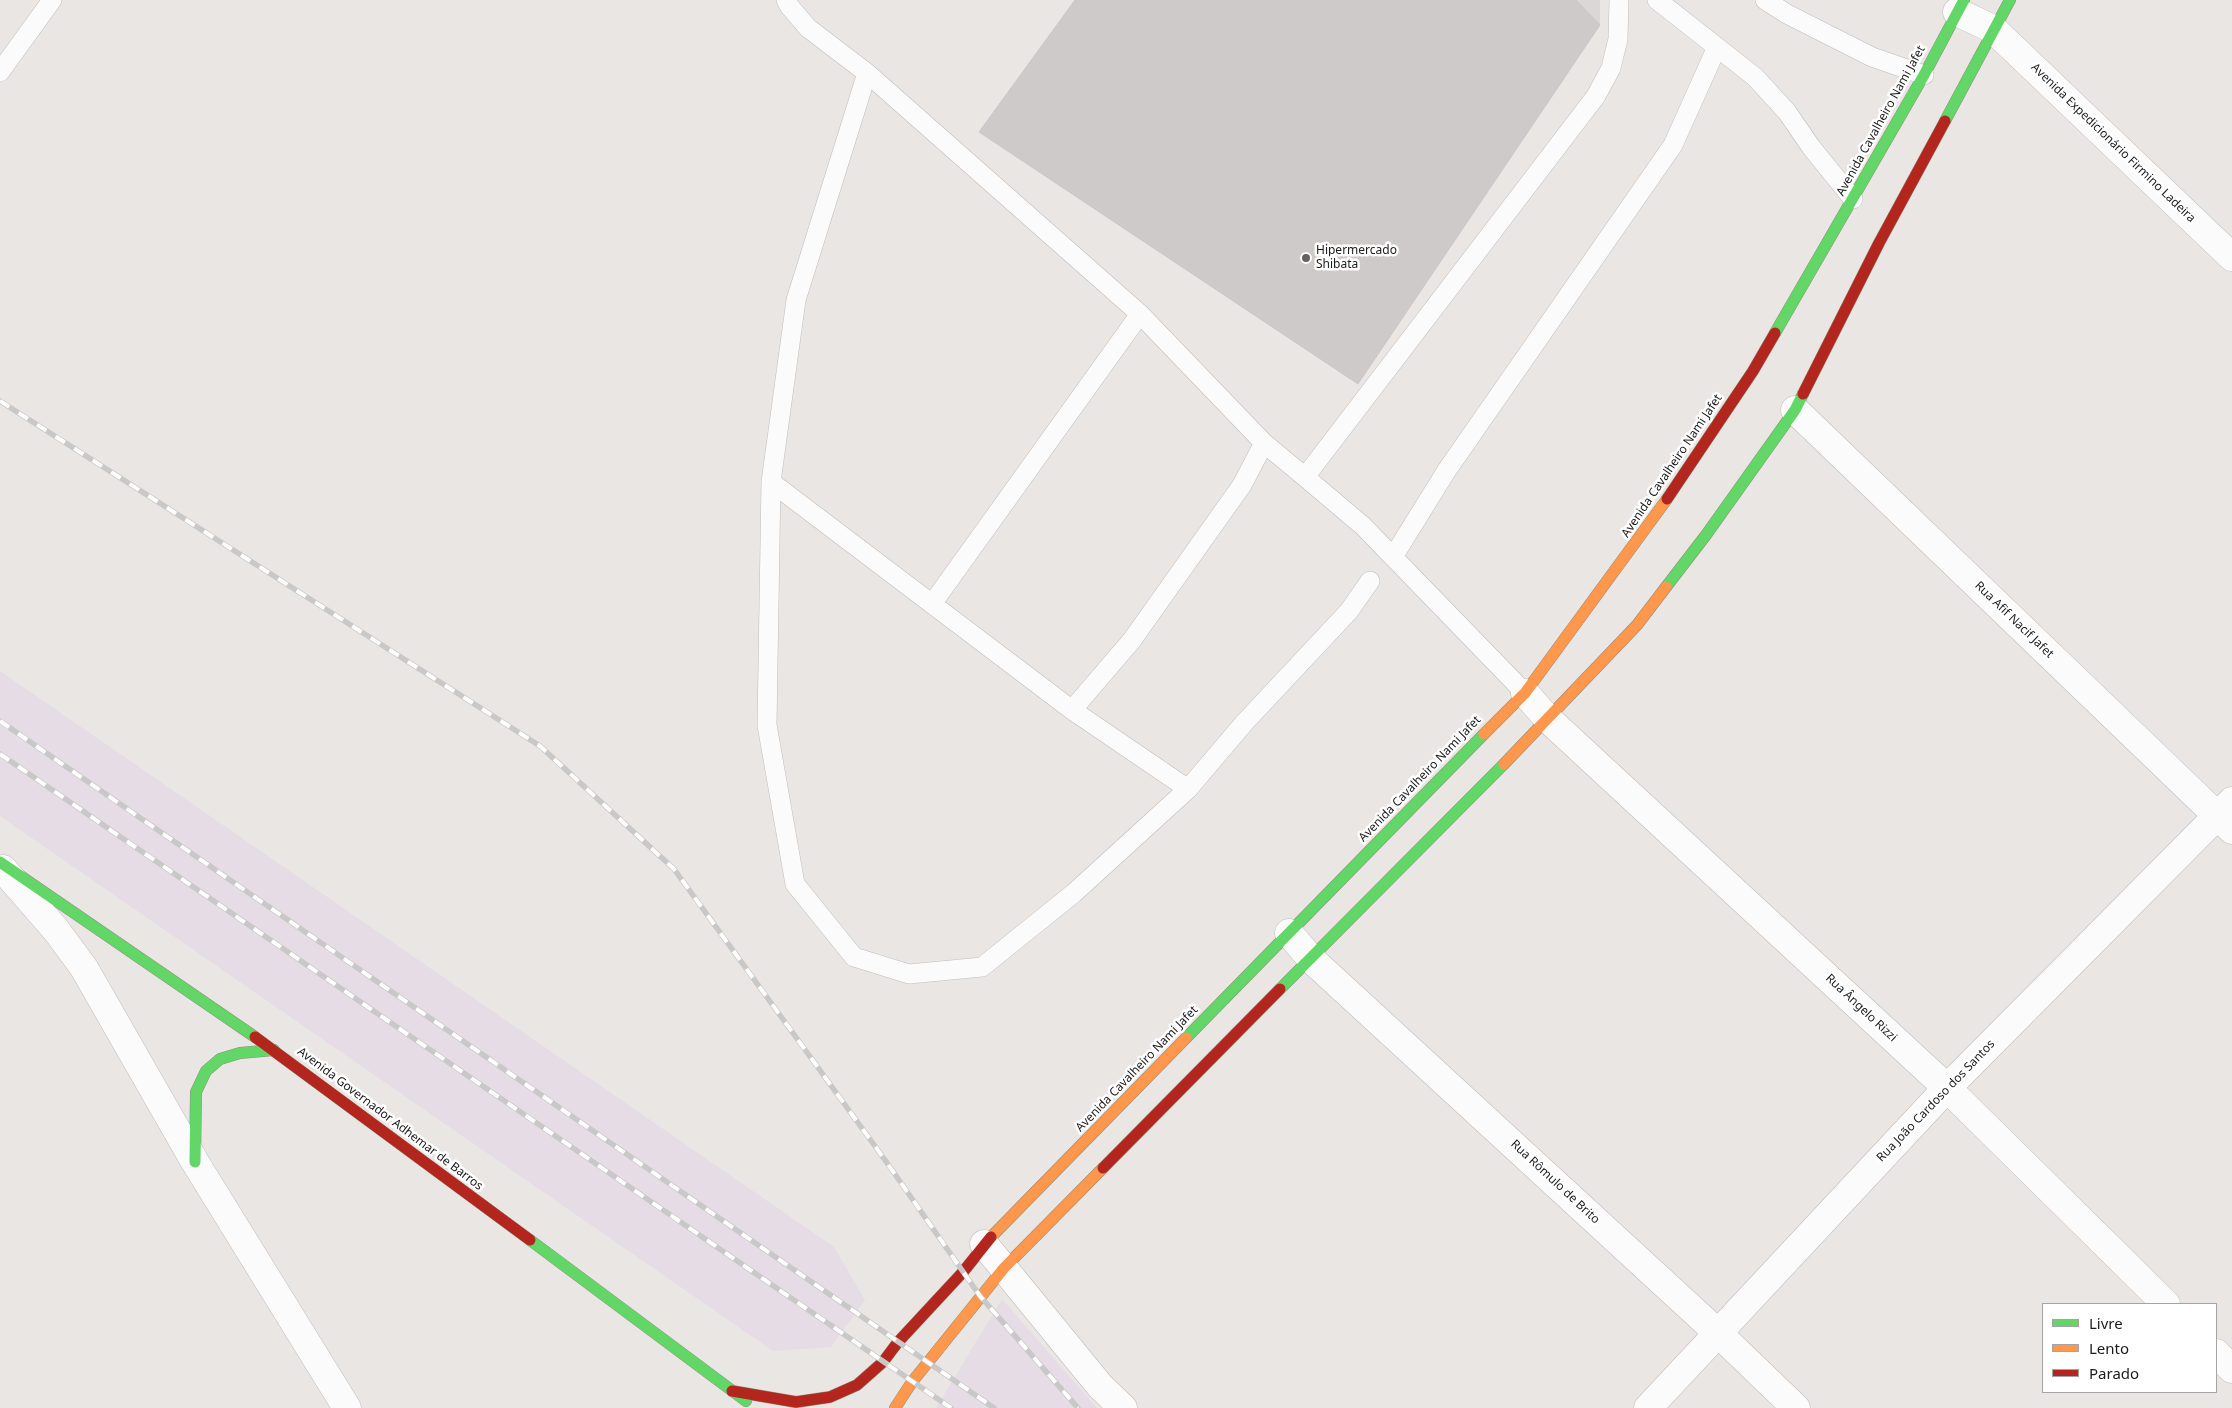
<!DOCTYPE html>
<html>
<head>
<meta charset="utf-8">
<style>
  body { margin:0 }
  #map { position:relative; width:2232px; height:1408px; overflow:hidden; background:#e9e6e4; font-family:"Noto Sans",sans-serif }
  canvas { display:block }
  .legend { position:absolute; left:2042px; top:1303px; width:175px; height:90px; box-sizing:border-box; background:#fff; border:1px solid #a4a4a4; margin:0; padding:6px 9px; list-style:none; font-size:15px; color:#1b1b1b }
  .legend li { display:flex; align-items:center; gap:10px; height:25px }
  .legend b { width:25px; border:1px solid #a4a4a4 }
</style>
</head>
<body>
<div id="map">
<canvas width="2232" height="1408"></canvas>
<ul class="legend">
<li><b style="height:6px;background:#63d668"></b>Livre</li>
<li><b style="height:6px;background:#ff974d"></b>Lento</li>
<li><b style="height:6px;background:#b3261e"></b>Parado</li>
</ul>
</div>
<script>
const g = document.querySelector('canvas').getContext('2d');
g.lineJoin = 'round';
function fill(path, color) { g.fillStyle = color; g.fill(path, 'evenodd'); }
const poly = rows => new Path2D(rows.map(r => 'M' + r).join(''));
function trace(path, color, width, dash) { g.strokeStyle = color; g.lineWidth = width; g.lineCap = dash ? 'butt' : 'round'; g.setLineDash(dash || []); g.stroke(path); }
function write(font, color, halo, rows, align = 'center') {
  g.font = font + ' "Noto Sans",sans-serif'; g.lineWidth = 5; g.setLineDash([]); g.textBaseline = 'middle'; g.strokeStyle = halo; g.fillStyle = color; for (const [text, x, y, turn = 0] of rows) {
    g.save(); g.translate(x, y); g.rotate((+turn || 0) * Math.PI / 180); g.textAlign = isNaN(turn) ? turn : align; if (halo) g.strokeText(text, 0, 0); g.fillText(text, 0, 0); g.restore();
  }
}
fill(poly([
  [0,671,834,1247,865,1300,831,1347,773,1351,0,816],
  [1002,1299,1097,1408,936,1408]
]), '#e6dce5');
fill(poly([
  [1571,0,1600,0,1600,25]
]), '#d9d8d7');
const building = poly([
  [1075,0,1576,0,1600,25,1358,384,979,132,1075,0]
]);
fill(building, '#cecac9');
trace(building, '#ccc7c5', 1);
const lane = poly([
  [786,0,790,7,808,28,867,73,1140,314,1264,443,1305,477],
  [1657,0,1755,77,1787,112,1811,147,1853,199],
  [1765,0,1787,14,1872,57,1924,75],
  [0,72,52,0],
  [867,73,796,300,771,482,767,725,795,884,854,957,909,974,982,967,1074,893,1188,789,1245,722,1349,611,1370,581],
  [771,482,1072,710,1188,789],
  [1393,557,1447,470,1673,145,1717,47],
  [932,604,1140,314],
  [1525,693,1363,526,1305,477,1596,96,1611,68,1618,39,1619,0],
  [1072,710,1132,640,1242,485,1264,443]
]);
const street = poly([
  [1957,12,1993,29,2232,257],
  [1795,410,2232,830],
  [1525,693,1548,719,1947,1088,2166,1304],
  [3,869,56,930,84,968,195,1162,347,1408],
  [1289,933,1311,959,1719,1334,1796,1408],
  [984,1244,1100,1386,1123,1408],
  [2216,1353,2232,1369],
  [1648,1408,1947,1088,2232,801]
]);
const fast = poly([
  [1945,121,2010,0],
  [1775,333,1924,75,1964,0],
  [1666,587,1706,535,1795,410,1803,394],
  [0,862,255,1037],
  [1280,989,1504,764],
  [1186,1038,1484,734],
  [195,1162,196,1092,206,1071,220,1059,240,1053,274,1050],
  [530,1240,746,1401]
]);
const slow = poly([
  [1484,734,1525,693,1667,499],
  [1504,764,1637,625,1666,587],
  [991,1237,1186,1038],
  [895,1408,912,1382,1004,1268,1103,1168]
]);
const jam = poly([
  [1803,394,1879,243,1945,121],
  [1667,499,1753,371,1775,333],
  [255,1037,530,1240],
  [1103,1168,1280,989],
  [732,1391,796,1402,830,1397,857,1385,883,1362,898,1342,963,1272,991,1237]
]);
trace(lane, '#bfbdbc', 20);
trace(street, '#bfbdbc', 29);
trace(fast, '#928f7e', 12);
trace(slow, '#928f7e', 12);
trace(jam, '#928f7e', 12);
trace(lane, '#fcfbfb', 19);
trace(street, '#fcfbfb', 28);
trace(fast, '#63d668', 11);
trace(slow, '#ff974d', 11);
trace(jam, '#b3261e', 11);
const rail = poly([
  [0,401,540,746,674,869,885,1160,980,1296,1078,1408],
  [0,721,994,1408],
  [0,754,951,1408]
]);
trace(rail, '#c9c8c8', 5.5);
trace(rail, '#fff', 4, [11]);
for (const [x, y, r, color] of [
  [1306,258,5,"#636261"]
]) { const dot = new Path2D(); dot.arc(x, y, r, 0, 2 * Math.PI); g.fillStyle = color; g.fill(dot); trace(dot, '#fff', 2); }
write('12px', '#1b1b1b', '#fff', [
  ["Avenida Cavalheiro Nami Jafet",1881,121,-61],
  ["Avenida Expedicionário Firmino Ladeira",2113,143,44],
  ["Avenida Cavalheiro Nami Jafet",1672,466,-56],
  ["Rua Afif Nacif Jafet",2014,620,44],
  ["Avenida Cavalheiro Nami Jafet",1420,779,-46],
  ["Rua Ângelo Rizzi",1861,1008,43],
  ["Avenida Cavalheiro Nami Jafet",1137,1069,-46],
  ["Rua João Cardoso dos Santos",1936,1101,-46],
  ["Avenida Governador Adhemar de Barros",390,1119,37],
  ["Rua Rômulo de Brito",1555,1182,43]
]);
write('12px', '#1b1b1b', '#fff', [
  ["Hipermercado",1316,251],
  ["Shibata",1316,265]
], 'left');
</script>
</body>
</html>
